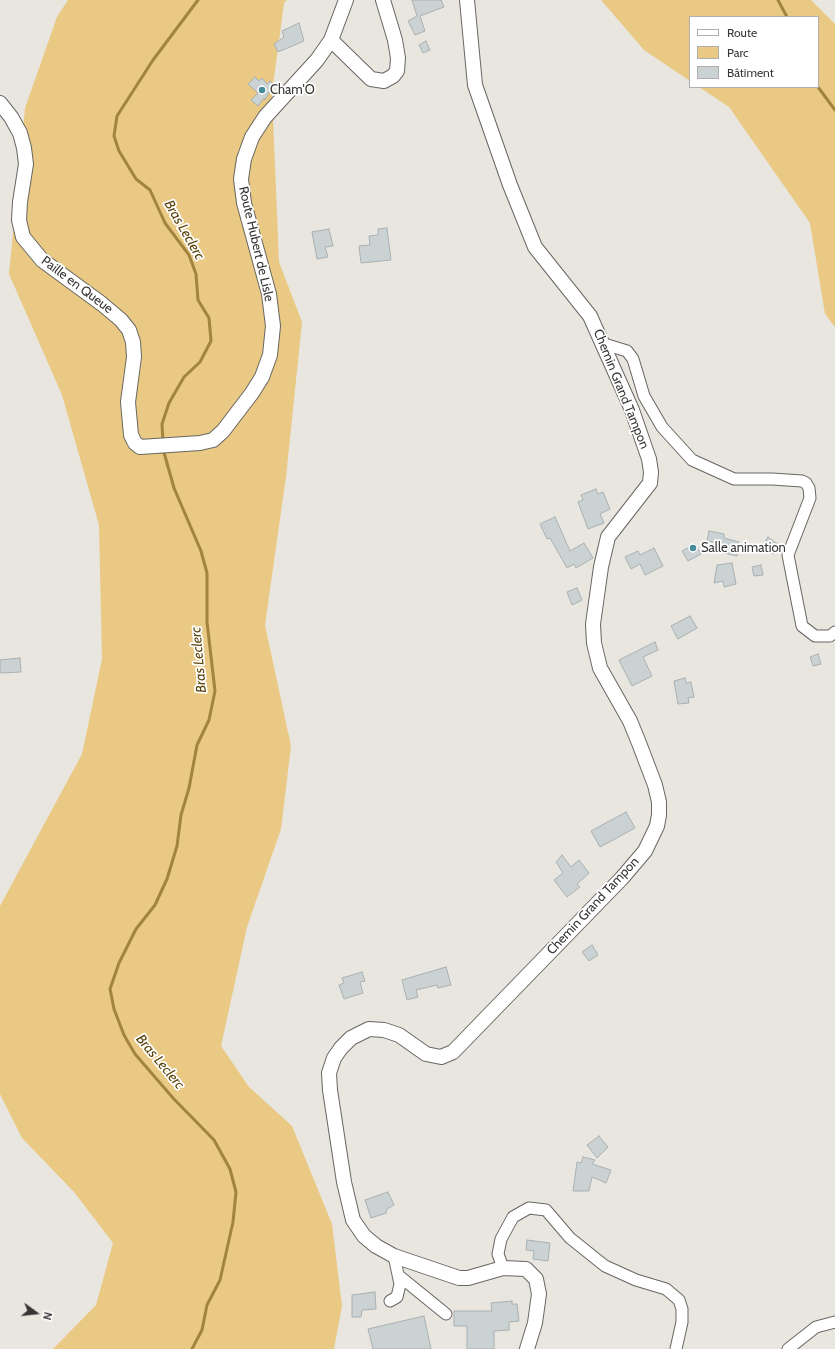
<!DOCTYPE html>
<html>
<head>
<meta charset="utf-8">
<style>
  body { margin:0 }
  #map { position:relative; width:835px; height:1349px; overflow:hidden; background:#e9e6e0; font-family:Cabin,sans-serif }
  canvas { display:block }
  .legend { position:absolute; left:689px; top:16px; width:130px; height:72px; box-sizing:border-box; background:#fff; border:1px solid #afafae; margin:0; padding:5px 7px; list-style:none; font-size:12px; color:#373634 }
  .legend li { display:flex; align-items:center; gap:8px; height:20px }
  .legend b { width:20px; border:1px solid #afafae }
  .north { position:absolute; left:16px; top:1293px; width:40px; height:40px; -webkit-text-stroke:3px #fff; paint-order:stroke; rotate:105deg; font-size:11px; font-weight:700; line-height:16px; text-align:center; color:#373634 }
  .north::after { content:''; display:block; margin:auto; width:14px; height:18px; background:#373634; clip-path:polygon(50% 0,100% 100%,50% 72%,0 100%) }
</style>
</head>
<body>
<div id="map">
<canvas width="835" height="1349"></canvas>
<ul class="legend">
<li><b style="height:5px;background:#fff"></b>Route</li>
<li><b style="height:11px;background:#e9c983"></b>Parc</li>
<li><b style="height:11px;background:#cad2d3"></b>Bâtiment</li>
</ul>
<div class="north">N</div>
</div>
<script>
const g = document.querySelector('canvas').getContext('2d');
g.lineJoin = 'round';
function fill(path, color) { g.fillStyle = color; g.fill(path, 'evenodd'); }
const poly = rows => new Path2D(rows.map(r => 'M' + r).join(''));
function trace(path, color, width, dash) { g.strokeStyle = color; g.lineWidth = width; g.lineCap = dash ? 'butt' : 'round'; g.setLineDash(dash || []); g.stroke(path); }
function write(font, color, halo, rows, align = 'center') {
  g.font = font + ' Cabin,sans-serif'; g.lineWidth = 3.5; g.setLineDash([]); g.textBaseline = 'middle'; g.strokeStyle = halo; g.fillStyle = color; for (const [text, x, y, turn = 0] of rows) {
    g.save(); g.translate(x, y); g.rotate((+turn || 0) * Math.PI / 180); g.textAlign = isNaN(turn) ? turn : align; if (halo) g.strokeText(text, 0, 0); g.fillText(text, 0, 0); g.restore();
  }
}
fill(poly([
  [68,0,287,0,284,3,272,93,279,262,302,322,286,477,265,625,291,746,281,829,247,927,221,1046,249,1087,292,1126,332,1224,342,1306,334,1349,53,1349,96,1305,113,1243,74,1192,22,1138,0,1094,0,906,82,754,102,659,99,525,62,395,9,274,25,108,57,17],
  [601,0,811,0,835,24,835,327,825,314,810,223,729,107,699,87,818,87,818,17,690,17,690,81,644,50]
]), '#e9c983');
trace(poly([
  [778,0,787,17],
  [818,87,835,110],
  [163,442,162,424,169,403,184,377,200,362,211,341,209,318,198,300,196,274,189,255,165,223,150,190,136,179,119,151,114,136,117,116,153,60,198,0],
  [163,449,174,488,201,551,207,573,207,622,215,691,209,720,197,745,189,788,181,815,177,846,167,879,155,905,136,929,119,963,110,989,114,1009,124,1035,135,1054,173,1098,214,1140,230,1169,236,1192,233,1222,220,1280,207,1305,202,1330,192,1349]
]), '#a2843e', 3);
const building = poly([
  [412,0,441,0,444,7,420,16,425,31,415,35,408,21,417,16,412,0],
  [299,23,304,41,278,52,274,44,284,37,282,31,299,23],
  [426,41,430,50,423,53,419,45,426,41],
  [255,77,259,81,262,78,267,84,270,81,273,84,265,100,264,98,258,106,251,100,258,93,248,84,255,77],
  [387,228,391,260,361,263,359,246,370,245,369,236,378,235,378,229,387,228],
  [329,229,333,246,325,247,328,257,317,259,312,232,329,229],
  [596,489,598,494,603,492,610,509,600,514,604,523,588,529,578,502,583,500,581,495,596,489],
  [555,517,570,551,584,543,593,558,576,568,574,564,567,568,550,538,547,539,540,524,555,517],
  [709,531,724,534,724,538,739,542,737,556,720,552,722,544,707,541,709,531],
  [768,537,779,545,773,554,762,547,768,537],
  [695,544,701,554,688,561,682,551,695,544],
  [654,548,663,566,645,575,640,564,631,569,625,557,638,551,640,555,654,548],
  [732,563,736,584,724,587,723,581,714,583,717,565,732,563],
  [761,565,763,575,754,576,752,567,761,565],
  [577,588,582,600,572,605,567,592,577,588],
  [690,616,697,628,678,639,671,626,690,616],
  [655,642,658,650,643,657,652,676,632,686,619,660,655,642],
  [818,654,821,664,813,666,810,657,818,654],
  [20,658,21,672,0,673,0,660,20,658],
  [685,678,686,683,691,682,694,697,688,698,689,703,678,704,674,681,685,678],
  [626,812,635,828,600,847,591,831,626,812],
  [562,855,571,867,579,860,589,873,577,884,580,887,567,897,554,880,563,873,556,862,562,855],
  [592,945,598,955,589,961,582,952,592,945],
  [446,967,451,985,438,988,437,985,416,990,418,997,407,1000,402,980,446,967],
  [362,972,365,981,360,982,363,993,344,999,339,985,344,983,342,978,362,972],
  [599,1136,608,1147,597,1158,587,1145,599,1136],
  [583,1157,595,1160,592,1164,611,1170,606,1183,592,1177,589,1191,573,1191,577,1162,581,1163,583,1157],
  [388,1192,394,1205,387,1209,386,1213,371,1218,365,1200,388,1192],
  [527,1240,550,1243,548,1261,533,1259,534,1251,526,1250,527,1240],
  [375,1292,376,1309,362,1310,361,1317,352,1317,352,1295,375,1292],
  [512,1301,512,1304,517,1304,519,1321,509,1322,509,1330,494,1331,494,1349,467,1349,467,1326,454,1326,454,1311,492,1311,491,1303,512,1301],
  [424,1316,431,1349,373,1349,368,1329,424,1316]
]);
fill(building, '#cad2d3');
trace(building, '#a9b0b1', 1);
const minor = poly([
  [604,344,627,351,633,359,644,396,662,427,692,460,734,479,772,479,802,481,806,483,809,488,810,498,788,555,802,626,815,636,830,636,835,632],
  [503,1268,498,1254,501,1239,513,1217,529,1208,546,1210,570,1238,605,1266,636,1280,666,1289,679,1300,682,1309,682,1322,676,1349],
  [398,1275,446,1314],
  [390,1301,397,1297,400,1284,394,1256],
  [788,1349,816,1327,835,1322]
]);
const major = poly([
  [467,0,475,85,510,185,535,247,590,316,632,410,649,459,651,472,650,483,608,537,601,567,593,624,594,643,600,668,630,721,639,743,655,785,659,802,659,815,657,826,645,851,622,878,453,1052,441,1057,426,1054,399,1035,384,1030,369,1029,351,1038,341,1048,334,1058,329,1073,330,1090,344,1182,353,1220,364,1236,376,1246,394,1256,459,1278,468,1278,503,1268,526,1269,536,1279,539,1294,535,1323,527,1349],
  [331,40,371,79,384,81,393,76,397,71,398,58,395,40,383,0],
  [0,103,11,117,20,133,24,148,26,164,20,202,19,220,23,237,42,260,102,304,121,320,129,330,133,342,134,357,128,402,131,435,135,443,140,447,200,443,213,440,223,431,252,393,262,377,270,355,273,326,269,294,244,203,241,179,244,159,252,137,265,117,317,60,331,40,346,0]
]);
trace(minor, '#686661', 13);
trace(major, '#686661', 16);
trace(minor, '#fff', 11);
trace(major, '#fff', 14);
for (const [x, y, r, color] of [
  [262,90,4,"#468b98"],
  [693,548,4,"#468b98"]
]) { const dot = new Path2D(); dot.arc(x, y, r, 0, 2 * Math.PI); g.fillStyle = color; g.fill(dot); trace(dot, '#fff', 1.5); }
write('13px', '#373634', '#fff', [
  ["Cham'O",270,90],
  ["Salle animation",701,548]
], 'left');
write('13px', '#373634', '#fff', [
  ["Route Hubert de Lisle",256,244,77],
  ["Paille en Queue",77,285,37],
  ["Chemin Grand Tampon",621,389,68],
  ["Chemin Grand Tampon",593,906,-47]
]);
write('italic 14px', '#59430a', '#fff', [
  ["Bras Leclerc",184,230,60],
  ["Bras Leclerc",199,660,-95],
  ["Bras Leclerc",160,1062,50]
]);
</script>
</body>
</html>
